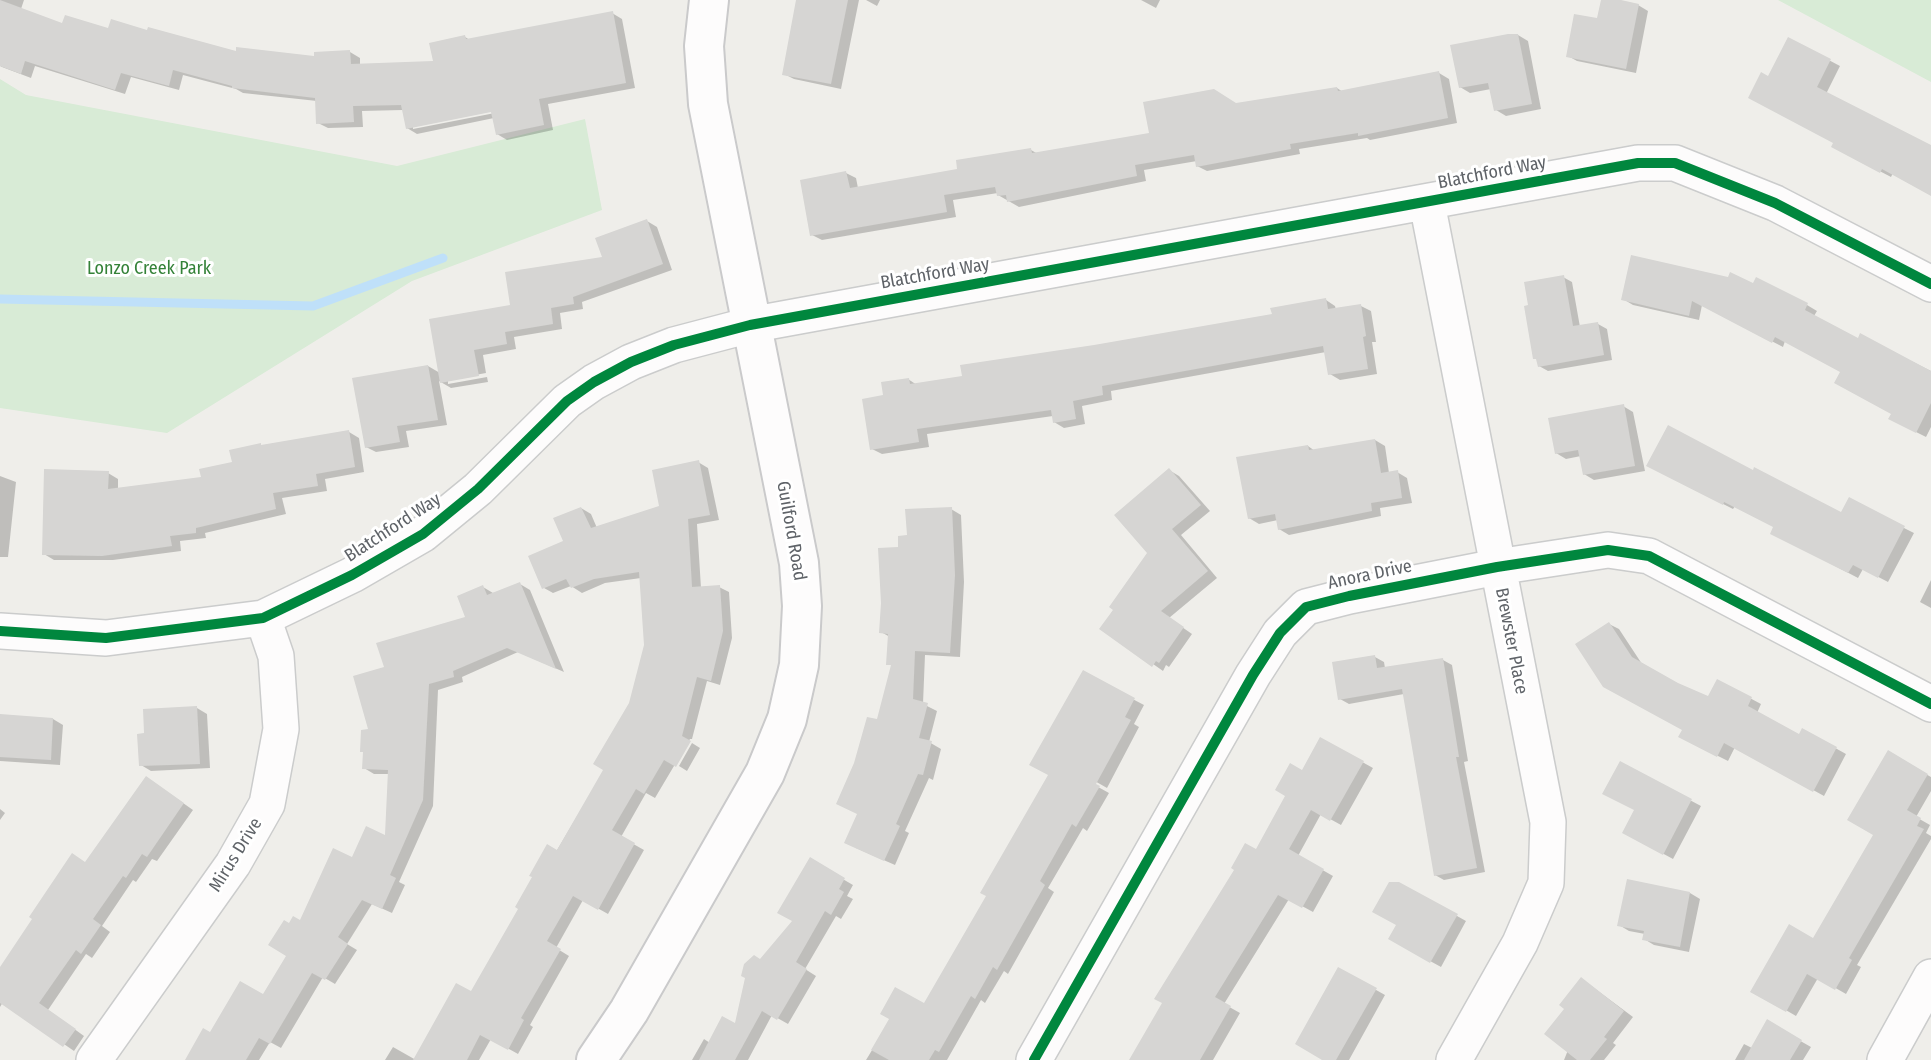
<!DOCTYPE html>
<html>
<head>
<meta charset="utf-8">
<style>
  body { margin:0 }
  canvas { display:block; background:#efeeea }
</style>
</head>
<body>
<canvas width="1931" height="1060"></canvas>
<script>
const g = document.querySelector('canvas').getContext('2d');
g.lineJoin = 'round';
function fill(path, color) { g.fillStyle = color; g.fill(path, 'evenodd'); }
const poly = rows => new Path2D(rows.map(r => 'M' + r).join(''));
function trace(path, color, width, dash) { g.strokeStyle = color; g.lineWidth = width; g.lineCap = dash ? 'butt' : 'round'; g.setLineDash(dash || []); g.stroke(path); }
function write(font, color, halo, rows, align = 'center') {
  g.font = font + ' "Fira Sans Condensed",sans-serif'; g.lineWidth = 6; g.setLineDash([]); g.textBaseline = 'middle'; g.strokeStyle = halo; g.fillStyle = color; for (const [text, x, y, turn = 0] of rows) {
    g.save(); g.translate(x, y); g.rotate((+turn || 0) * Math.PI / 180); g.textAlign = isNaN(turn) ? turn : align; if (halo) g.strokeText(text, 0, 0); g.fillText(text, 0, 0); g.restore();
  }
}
fill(poly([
  [1778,0,1931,0,1931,82],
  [0,79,26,95,397,166,585,119,602,210,412,281,167,433,0,408]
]), '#d8ebd6');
fill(poly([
  [0,0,24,0,21,9,64,26,148,32,237,54,316,58,350,52,360,58,360,65,435,63,465,37,470,40,612,13,622,19,635,88,548,104,553,130,507,140,497,134,494,118,417,134,407,128,403,110,362,111,363,127,328,128,318,123,317,101,243,93,236,89,183,75,179,90,131,77,125,94,35,66,31,78,2,67,0,66],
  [499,108,500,112,413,129,413,126],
  [798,0,859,0,841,89,794,79,784,74],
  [866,0,880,0,877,6],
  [1141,0,1160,0,1156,8],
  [1603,0,1638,5,1648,11,1636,73,1577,61,1568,56,1599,20],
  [1518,35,1528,41,1541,109,1506,116,1496,110,1491,89,1470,93,1460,87],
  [1789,39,1840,66,1826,94,1931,147,1931,194,1893,173,1891,177,1843,152,1769,78],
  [1439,73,1449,79,1457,123,1370,140,1367,138,1299,149,1300,154,1207,171,1197,166,1197,161,1144,170,1146,181,1019,207,998,195,998,193,953,200,956,217,822,240,812,235,846,173,856,178,858,188,960,171,1031,150,1038,154,1151,134,1237,105,1337,88,1343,92],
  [647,221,657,227,672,270,582,302,583,309,560,313,562,329,514,337,516,349,483,355,486,373,448,380,448,384,487,377,488,382,451,388,439,381,447,425,406,431,409,447,376,452,366,447,428,366,440,373,512,307,604,259],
  [1632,257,1807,305,1817,311,1814,316,1859,340,1861,336,1931,371,1931,427,1926,437,1900,424,1893,413,1842,371,1785,341,1783,347,1702,305,1699,320,1633,305,1623,299],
  [1563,277,1572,282,1580,327,1598,324,1607,329,1612,360,1548,371,1539,366,1538,360],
  [1326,300,1335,306,1336,310,1361,306,1371,311,1376,342,1372,342,1377,374,1340,380,1330,374,1326,352,1111,391,1112,400,1082,406,1085,424,1064,428,1054,422,1053,416,927,434,929,447,882,454,872,449,885,397,908,379,917,385,964,378,1094,347,1274,316],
  [1623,406,1633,412,1645,471,1594,480,1584,474,1581,456,1566,459,1556,453],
  [349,432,359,438,364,472,325,479,327,491,282,498,286,514,205,533,206,538,180,541,181,551,113,560,54,560,44,554,108,473,118,479,118,489,203,478,263,447],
  [1375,440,1385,446,1389,473,1397,472,1407,478,1412,503,1380,508,1381,516,1289,535,1279,529,1278,520,1259,524,1249,518,1308,446,1315,451],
  [698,462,708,468,719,520,697,524,701,588,719,587,729,592,732,638,720,685,707,681,692,739,690,739,655,798,646,793,621,837,644,850,608,914,583,900,556,948,569,956,530,1025,533,1027,518,1054,491,1039,479,1060,385,1060,393,1047,416,1060,472,994,605,769,631,704,645,645,641,578,605,583,582,593,571,586,553,593,544,588,581,508,591,514,597,528,661,508],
  [1169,470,1179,476,1210,511,1181,535,1217,578,1169,618,1192,634,1169,667,1166,665,1163,671,1102,628,1149,553],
  [1658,471,1754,472,1842,514,1904,528,1914,533,1888,582,1863,569,1858,578,1782,538,1775,527,1735,506,1733,509],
  [0,476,16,482,8,557,0,557],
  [951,509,961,515,964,582,960,657,925,655,923,704,937,711,929,742,941,749,933,780,929,778,905,831,909,833,895,865,856,848,859,814,878,721,893,666,888,664,890,637,881,632,900,549,908,537],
  [1931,580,1931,608,1920,602],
  [520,584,530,590,564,672,518,652,462,677,463,682,438,690,433,806,399,882,405,885,392,913,372,904,347,944,357,950,335,984,323,977,281,1048,270,1042,259,1060,187,1060,211,1034,264,997,288,955,290,925,301,922,353,859,387,837,389,774,374,774,364,768,370,730,386,668,468,618,483,587,493,593],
  [1609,624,1619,629,1642,664,1677,684,1708,699,1718,681,1761,704,1757,713,1800,736,1803,730,1846,754,1824,796,1735,747,1728,761,1690,742,1684,729,1605,685],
  [1375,657,1384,662,1385,668,1443,660,1452,665,1468,761,1464,762,1485,872,1444,880,1435,875,1404,694,1349,704,1340,699],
  [1083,673,1144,705,1134,724,1139,727,1107,788,1093,780,1091,783,1109,793,1087,831,1083,828,1048,888,1054,892,1008,974,1004,971,985,1003,981,1000,947,1060,866,1060,891,1019,924,1006,988,896,1050,775],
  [197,708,207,714,210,768,151,771,141,765],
  [0,716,53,719,63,725,60,765,0,761],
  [1321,739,1373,768,1341,825,1321,814,1298,856,1333,876,1313,912,1289,899,1224,1004,1240,1013,1213,1060,1131,1060,1257,851],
  [692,743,700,748,687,771,679,766],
  [1888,753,1931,777,1931,791,1916,817,1930,825,1926,833,1931,836,1931,839,1857,965,1861,967,1846,994,1818,978,1796,1016,1753,991,1813,940,1876,835],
  [1620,763,1701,806,1673,859,1634,838,1636,810],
  [156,784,193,810,157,861,152,859,136,882,133,880,102,926,110,932,92,958,86,954,48,1010,84,1036,74,1051,3,1002,0,1007,0,970,86,864],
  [0,809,5,813,0,820],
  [810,860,853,885,847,896,853,899,841,919,836,916,805,969,816,976,788,1024,772,1015,748,1060,692,1060,704,1039,710,1043,736,1025,761,961,795,921],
  [1398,883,1466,921,1441,967,1390,939,1398,924],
  [1690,893,1700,899,1689,952,1654,945,1644,939,1645,934,1629,931,1619,925],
  [1339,969,1385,995,1349,1060,1325,1060],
  [1582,979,1633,1017,1613,1043,1616,1045,1604,1060,1564,1060,1568,1050,1566,1009],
  [1767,1022,1811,1047,1803,1060,1735,1060,1744,1044,1752,1048]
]), '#0003');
trace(poly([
  [0,299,313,306,443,258]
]), '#bfe0f9', 9);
fill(poly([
  [0,0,62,23,65,15,108,28,111,19,147,30,148,27,236,51,236,47,314,56,314,52,350,50,351,64,433,61,429,43,465,35,466,39,613,11,626,83,539,99,544,125,496,135,491,112,406,129,401,105,353,106,354,122,316,124,315,98,232,88,232,86,173,70,169,86,121,73,115,90,25,61,21,74,0,66],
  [796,0,848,0,831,84,782,75],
  [1601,0,1621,0,1639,4,1626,69,1566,57,1574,14,1597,18],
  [1508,34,1518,34,1532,104,1494,111,1488,83,1459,88,1450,45],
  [1788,37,1831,59,1817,87,1931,145,1931,196,1882,169,1880,173,1831,147,1833,143,1748,98,1761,72,1768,76],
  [1439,71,1448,118,1358,136,1358,133,1290,144,1291,149,1196,167,1194,155,1135,165,1137,176,1007,202,1006,195,997,196,995,187,944,195,947,212,810,236,800,180,846,171,850,188,957,169,956,160,1031,148,1032,153,1149,133,1143,102,1214,89,1236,103,1337,87,1338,91],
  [647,219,663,264,573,297,574,304,551,308,553,324,505,332,507,344,474,350,479,376,440,383,429,319,510,305,505,272,602,257,595,238],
  [1631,255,1728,277,1730,272,1753,283,1756,277,1808,303,1805,310,1858,338,1860,333,1931,371,1931,403,1916,433,1888,419,1891,414,1834,383,1840,372,1775,337,1772,343,1692,301,1689,316,1621,300],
  [1564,275,1573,326,1598,322,1604,355,1538,367,1536,359,1533,359,1524,306,1528,305,1524,282],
  [1326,298,1328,309,1361,304,1366,336,1363,337,1368,369,1328,375,1323,346,1102,386,1103,395,1073,401,1076,419,1053,423,1051,410,917,429,919,442,870,450,862,399,883,395,881,382,909,378,910,384,962,376,960,365,1094,345,1272,314,1270,308],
  [428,365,438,420,397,426,400,442,365,448,352,378],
  [1624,404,1635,466,1583,475,1578,450,1555,454,1548,418],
  [1668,425,1753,470,1754,467,1841,512,1849,497,1905,526,1878,578,1853,565,1848,573,1770,534,1773,527,1724,502,1723,505,1646,466],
  [349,430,355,467,316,474,318,486,273,493,276,509,196,528,196,533,170,536,172,546,102,556,42,555,44,469,109,471,108,489,201,477,199,469,232,462,229,450,261,443,261,445],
  [1375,439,1381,473,1398,470,1402,498,1371,503,1372,511,1278,530,1275,514,1248,519,1236,457,1308,445,1309,450],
  [699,460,710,515,688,519,692,587,720,585,723,631,711,681,697,677,682,736,691,741,676,767,664,760,644,794,636,789,612,830,635,843,598,910,573,896,547,941,561,949,521,1018,524,1020,508,1050,480,1035,467,1060,413,1060,456,983,471,991,518,909,515,907,532,877,529,876,547,844,557,850,603,770,593,764,629,703,644,645,639,572,594,579,571,588,566,579,542,589,528,556,563,541,553,518,581,507,591,528,659,506,652,470],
  [1169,468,1201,505,1172,529,1208,571,1161,611,1184,627,1159,663,1156,661,1152,667,1099,629,1113,610,1109,607,1147,553,1114,515],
  [952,507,955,575,950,653,915,651,913,699,928,703,919,738,932,741,923,775,918,774,896,824,900,826,884,861,844,843,857,814,836,804,854,763,867,717,877,719,891,665,886,665,888,634,879,633,881,603,878,548,898,547,898,536,907,535,905,509],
  [520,582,556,669,507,648,453,671,454,677,429,684,423,800,390,875,396,878,382,909,362,900,338,937,348,944,325,980,312,973,270,1044,259,1038,246,1060,185,1060,203,1028,210,1032,240,981,263,994,286,956,268,945,284,920,289,923,293,916,300,920,333,848,352,857,366,826,385,835,388,770,362,769,363,752,360,752,361,730,368,729,353,676,384,667,376,643,465,617,457,596,483,585,487,595],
  [1609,622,1632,657,1678,683,1708,696,1717,679,1752,697,1748,706,1799,734,1802,728,1837,747,1813,792,1724,743,1717,757,1678,737,1682,730,1603,687,1575,644],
  [1375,655,1377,668,1443,658,1459,757,1456,757,1477,868,1434,876,1402,689,1338,700,1332,662],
  [1083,670,1135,698,1125,717,1131,720,1096,784,1100,786,1076,827,1072,824,1040,881,1045,885,997,970,993,967,975,999,971,996,939,1052,935,1050,929,1060,889,1060,871,1050,889,1019,880,1014,895,987,924,1003,986,896,980,893,1048,775,1029,765],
  [197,706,200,764,139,766,137,734,144,733,143,709],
  [0,714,53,718,51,760,0,757],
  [1320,737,1364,761,1330,821,1311,810,1289,849,1324,869,1302,908,1278,895,1215,997,1231,1006,1200,1060,1129,1060,1162,1003,1154,999,1234,870,1231,868,1245,843,1256,849,1285,796,1275,790,1290,763,1302,770],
  [1888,750,1928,774,1907,810,1921,818,1917,826,1924,829,1849,958,1852,960,1835,990,1807,974,1786,1012,1750,992,1789,924,1813,938,1873,835,1847,820],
  [1620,761,1692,799,1663,855,1622,833,1634,810,1602,794],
  [146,776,184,803,147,857,142,854,126,878,123,876,93,919,101,925,81,954,76,950,39,1003,76,1029,63,1047,0,1003,0,967,32,919,29,917,72,853,85,862],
  [810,857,845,878,839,889,844,892,831,915,825,911,796,962,807,969,777,1020,762,1011,735,1060,699,1060,722,1016,735,1023,745,978,741,976,744,964,754,955,760,959,792,921,777,913],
  [1627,879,1690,892,1680,947,1642,940,1644,931,1617,926],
  [1389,882,1399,882,1458,914,1430,963,1388,939,1396,925,1372,912],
  [1338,967,1377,988,1336,1060,1322,1060,1295,1044],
  [1581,977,1624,1011,1604,1037,1607,1039,1590,1060,1577,1060,1544,1034,1564,1009,1559,1005],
  [1767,1019,1802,1040,1790,1060,1744,1060]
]), '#d6d5d3');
const street = poly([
  [1427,203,1548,822,1546,883,1520,943,1454,1060],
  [0,631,106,638,263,618,352,575,423,534,478,489,567,401,594,382,631,362,674,345,750,325,1638,163,1675,163,1775,203,1931,284],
  [94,1060,233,864,267,804,281,729,276,656,263,618],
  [1034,1060,1253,675,1280,633,1306,607,1349,596,1497,567,1608,550,1649,556,1931,704],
  [1885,1060,1931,977]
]);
const secondary = poly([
  [596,1060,629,1011,765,773,787,719,799,665,802,606,799,563,708,104,704,46,709,0]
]);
trace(street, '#cbcccc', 38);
trace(secondary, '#cacacb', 42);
trace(street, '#fdfcfc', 35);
trace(secondary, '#fdfcfc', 38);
trace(poly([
  [0,631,106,638,263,618,352,575,423,534,478,489,567,401,594,382,631,362,674,345,750,325,1638,163,1675,163,1775,203,1931,284],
  [1034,1060,1253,675,1280,633,1306,607,1349,596,1497,567,1608,550,1649,556,1931,704]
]), '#00873e', 10);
write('18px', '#5f6368', '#fff', [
  ["Blatchford Way",1492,173,-11],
  ["Blatchford Way",935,274,-10],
  ["Blatchford Way",393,528,-33],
  ["Guilford Road",791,531,80],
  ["Anora Drive",1370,575,-12],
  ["Brewster Place",1511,641,79],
  ["Mirus Drive",236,855,-58]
]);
write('18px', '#348238', '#fff', [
  ["Lonzo Creek Park",149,269]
]);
</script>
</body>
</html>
